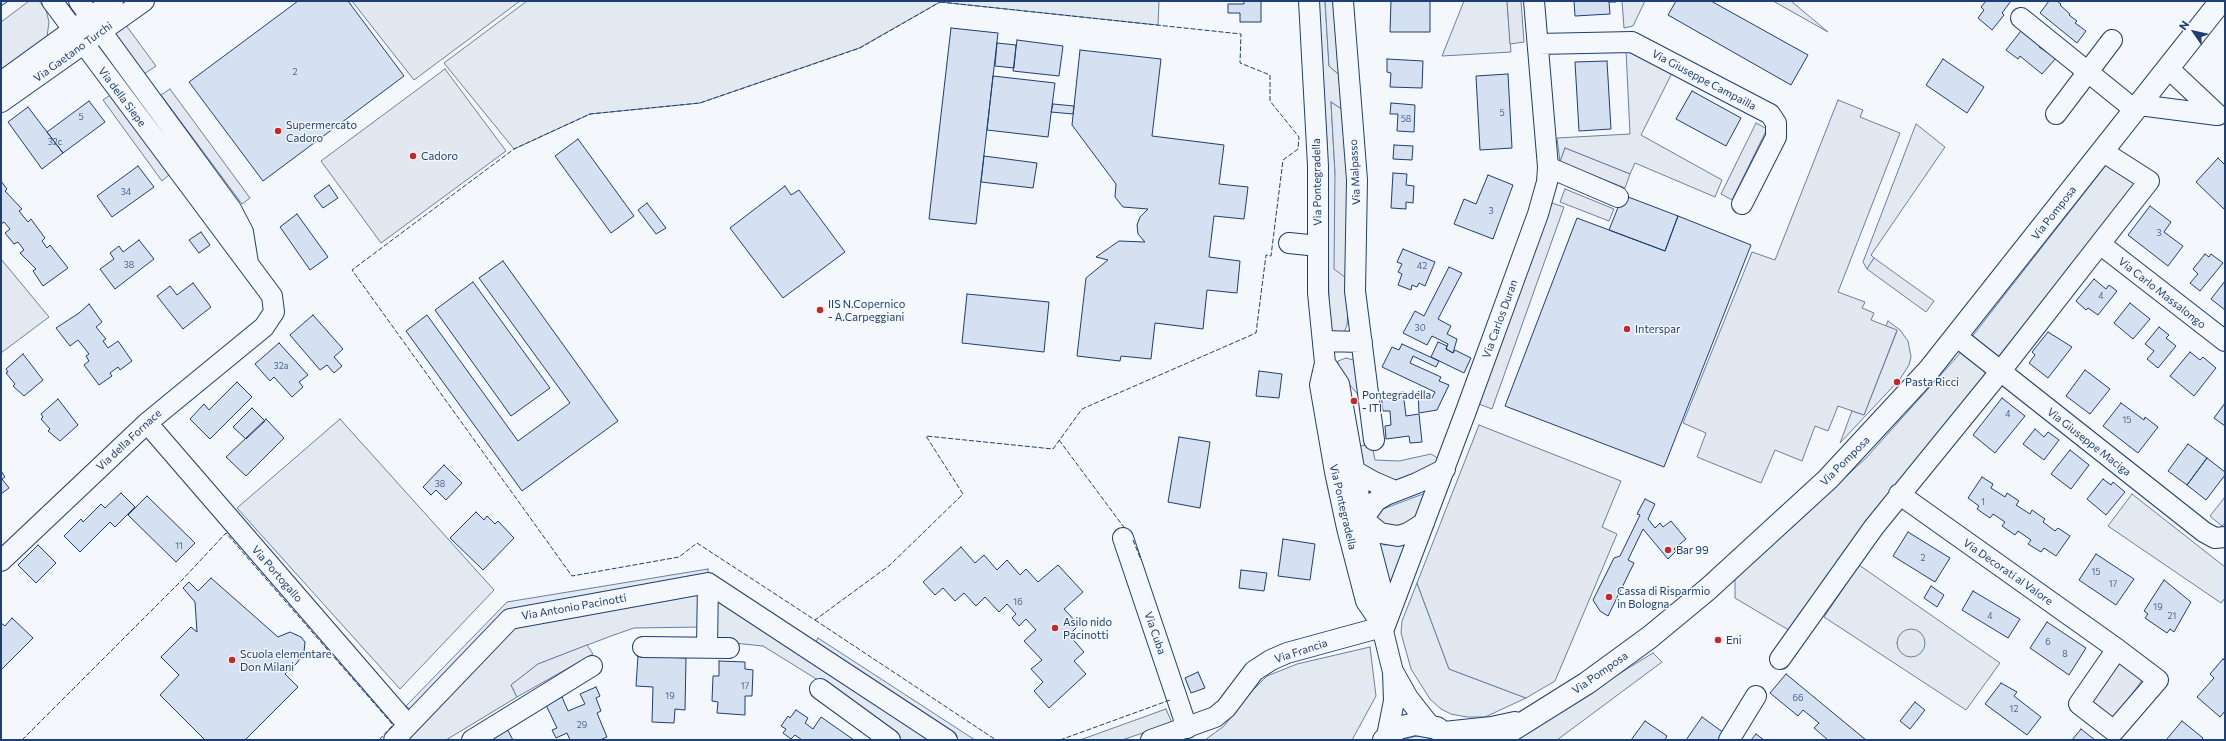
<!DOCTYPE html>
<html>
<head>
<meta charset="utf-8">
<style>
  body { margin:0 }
  #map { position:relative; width:2226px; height:741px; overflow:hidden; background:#f4f7fb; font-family:Commissioner,sans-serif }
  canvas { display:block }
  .frame { position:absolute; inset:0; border:2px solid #1d3f73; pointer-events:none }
  .north { position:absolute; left:2174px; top:12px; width:40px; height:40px; -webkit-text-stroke:3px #f4f7fb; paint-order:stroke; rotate:304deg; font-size:11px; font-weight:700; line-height:16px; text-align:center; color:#1d3f73 }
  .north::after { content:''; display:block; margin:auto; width:14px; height:18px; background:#1d3f73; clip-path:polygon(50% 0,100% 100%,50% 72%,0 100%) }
</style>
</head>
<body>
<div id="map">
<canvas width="2226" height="741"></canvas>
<div class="frame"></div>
<div class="north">N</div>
</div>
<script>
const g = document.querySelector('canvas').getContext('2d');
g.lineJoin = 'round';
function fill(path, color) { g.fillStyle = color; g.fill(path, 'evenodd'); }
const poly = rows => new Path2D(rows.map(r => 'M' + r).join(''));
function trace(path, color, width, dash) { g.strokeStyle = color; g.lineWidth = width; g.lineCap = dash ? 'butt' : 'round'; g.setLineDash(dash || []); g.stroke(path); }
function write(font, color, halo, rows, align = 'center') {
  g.font = font + ' Commissioner,sans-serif'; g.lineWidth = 3; g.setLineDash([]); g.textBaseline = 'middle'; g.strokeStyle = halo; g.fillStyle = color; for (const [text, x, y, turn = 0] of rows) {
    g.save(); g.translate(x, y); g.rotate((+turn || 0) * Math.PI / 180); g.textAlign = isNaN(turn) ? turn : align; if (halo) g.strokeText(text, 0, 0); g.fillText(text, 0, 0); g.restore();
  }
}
const green = poly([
  [29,1,39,1,46,10,49,22,47,37,1,76,1,22,29,1],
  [527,1,1159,1,1158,25,940,2,859,48,700,103,590,114,514,149,444,63,527,1],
  [1318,1,1325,1,1329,66,1344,79,1346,112,1331,102,1335,173,1350,281,1347,325,1343,335,1332,335,1329,311,1327,144,1318,1],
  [1464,1,1507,1,1511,52,1442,56,1464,1],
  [1622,1,1645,1,1633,26,1624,28,1622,1],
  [1773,1,1791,1,1828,32,1773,1],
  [125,24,156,66,144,74,113,32,125,24],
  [1626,50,1672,73,1641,135,1722,180,1715,197,1635,163,1630,174,1565,148,1560,162,1557,138,1630,134,1626,50],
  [1916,124,1945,147,1871,255,1874,258,1867,269,1863,262,1916,124],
  [2110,160,2138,180,1996,360,1971,338,2110,160],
  [1,259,49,317,1,353,1,259],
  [1888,321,1900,330,1908,341,1911,357,1909,365,1900,379,1840,443,1852,411,1864,415,1897,331,1886,326,1888,321],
  [1964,349,1990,370,1792,632,1735,598,1735,579,1866,458,1964,349],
  [1346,358,1357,361,1360,397,1338,371,1338,361,1346,358],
  [340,419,494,590,400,689,237,508,340,419],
  [1372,445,1375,460,1399,461,1431,454,1439,459,1427,471,1407,479,1389,480,1360,465,1356,446,1372,445],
  [1431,491,1420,517,1409,526,1383,532,1376,515,1383,509,1431,491],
  [2132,494,2225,567,2225,598,2221,603,2108,526,2132,494],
  [1414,538,1388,594,1375,539,1384,545,1404,543,1414,538],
  [1859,565,2000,663,1966,710,1824,617,1859,565],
  [708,569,708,579,510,613,414,713,406,706,507,602,708,569],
  [1417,583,1449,669,1526,698,1485,717,1467,717,1451,714,1441,709,1430,699,1411,669,1401,633,1402,621,1417,583],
  [713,591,940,740,901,740,818,680,763,646,714,641,713,591],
  [700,593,701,627,634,628,611,636,538,664,511,685,517,697,446,740,401,740,516,625,700,593],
  [818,638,975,740,953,740,813,647,818,638],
  [1370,647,1376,696,1352,740,1205,740,1224,726,1250,693,1267,676,1297,664,1370,647],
  [1653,653,1662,662,1557,740,1511,740,1653,653],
  [1166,709,1172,723,1122,740,1080,740,1166,709],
  [1416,736,1426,737,1432,740,1402,740,1416,736]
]);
fill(green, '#e3e9f0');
trace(green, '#687fa3', 1);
const parking = poly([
  [352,1,520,1,414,80,352,1],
  [1325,1,1338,1,1344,79,1329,66,1325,1],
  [1507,1,1521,1,1524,42,1510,44,1507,1],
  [445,69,506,151,381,243,321,161,445,69],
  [170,89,250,198,242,204,161,95,170,89],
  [112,94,170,174,162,181,103,100,112,94],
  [1838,100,1863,110,1860,117,1900,133,1838,292,1865,302,1862,308,1874,313,1871,320,1897,330,1864,415,1838,406,1828,431,1815,426,1802,461,1775,450,1761,483,1697,457,1706,433,1683,423,1752,252,1775,260,1838,100],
  [1331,102,1346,112,1350,281,1334,269,1335,173,1331,102],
  [1756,123,1767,129,1732,200,1721,194,1756,123],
  [1565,148,1630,174,1625,188,1560,162,1565,148],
  [1565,189,1614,209,1609,221,1560,202,1565,189],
  [1552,203,1564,207,1492,409,1479,404,1552,203],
  [1874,258,1934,301,1926,312,1867,269,1874,258],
  [1479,425,1621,481,1602,527,1617,534,1555,681,1526,698,1449,669,1417,583,1479,425],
  [2225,497,2225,523,2222,526,2210,516,2225,497],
  '1897 643a14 14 0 1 1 28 0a14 14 0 1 1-28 0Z',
  [587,645,593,654,517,697,511,685,538,664,587,645],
  [2116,660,2143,679,2112,721,2087,702,2116,660]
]);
fill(parking, '#e3e8f0');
trace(parking, '#687fa3', 1);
const building = poly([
  [1,1,6,1,7,2,1,6,1,1],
  [298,1,348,1,404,76,263,181,189,82,298,1],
  [1244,1,1261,1,1261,22,1240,22,1240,13,1228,13,1228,4,1244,4,1244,1],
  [1391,1,1430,1,1430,32,1390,32,1391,1],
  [1574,1,1616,1,1616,2,1609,2,1610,14,1575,16,1574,1],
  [1676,1,1711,1,1808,55,1791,85,1668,15,1676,1],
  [1986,1,2011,1,2002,13,2004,15,1992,30,1978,18,1984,10,1981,7,1986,1],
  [2049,1,2057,1,2061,4,2060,5,2070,14,2069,15,2077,21,2075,23,2086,31,2077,43,2040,13,2049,1],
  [951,28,998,33,976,224,929,219,951,28],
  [2021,31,2040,46,2039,47,2056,58,2042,74,2020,56,2018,59,2006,50,2021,31],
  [1017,40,1063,46,1059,76,1013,71,1017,40],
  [997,43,1016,45,1014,68,995,66,997,43],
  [1080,50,1161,59,1152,136,1224,145,1219,184,1248,187,1244,219,1214,216,1209,257,1240,261,1237,293,1207,290,1203,329,1155,323,1151,359,1121,356,1120,361,1077,356,1086,278,1108,260,1096,257,1119,241,1145,242,1138,234,1137,225,1140,217,1148,209,1123,207,1115,197,1116,184,1072,125,1080,50],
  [1387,59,1423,61,1422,88,1390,87,1391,73,1387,72,1387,59],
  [1943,59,1984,87,1967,113,1926,85,1943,59],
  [1607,61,1611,129,1579,131,1575,62,1607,61],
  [1508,74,1512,148,1480,150,1476,76,1508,74],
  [993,76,1055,83,1048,137,987,130,993,76],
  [1692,91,1741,118,1726,146,1676,119,1692,91],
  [89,101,105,122,63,153,47,132,89,101],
  [1391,103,1415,105,1414,132,1397,131,1398,114,1390,114,1391,103],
  [1053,104,1074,106,1073,114,1051,112,1053,104],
  [28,107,63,153,42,169,8,122,28,107],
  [578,139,634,216,611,233,555,156,578,139],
  [1394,145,1413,146,1412,160,1393,159,1394,145],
  [984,156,1037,163,1033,188,981,182,984,156],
  [2218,158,2225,165,2225,210,2196,182,2218,158],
  [138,166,154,187,112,217,97,196,138,166],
  [1393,173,1407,174,1406,185,1414,186,1413,203,1406,202,1406,209,1391,208,1393,173],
  [1488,175,1513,185,1493,239,1454,224,1464,199,1476,204,1488,175],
  [1,181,7,189,5,191,22,209,19,211,28,222,31,219,45,238,42,241,47,248,50,245,68,268,43,286,33,271,36,269,20,253,24,250,18,242,14,244,5,233,10,229,4,222,1,224,1,181],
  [329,185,338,198,323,208,314,196,329,185],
  [785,186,791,195,799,190,845,252,783,298,730,228,785,186],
  [1623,195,1678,216,1665,251,1609,230,1623,195],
  [647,203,666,228,656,234,638,210,647,203],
  [2150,206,2171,222,2164,232,2183,246,2168,266,2128,235,2150,206],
  [297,214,328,257,310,270,280,227,297,214],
  [1678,216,1751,245,1664,467,1505,406,1577,218,1665,251,1678,216],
  [201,232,210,245,199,253,189,240,201,232],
  [139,240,154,259,115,289,100,269,114,259,110,253,119,246,123,252,139,240],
  [1403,249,1435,262,1425,286,1419,283,1417,287,1412,285,1411,290,1398,285,1402,274,1398,272,1402,264,1397,262,1403,249],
  [2205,254,2209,257,2211,254,2223,263,2200,291,2190,283,2198,274,2193,269,2205,254],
  [503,261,618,421,522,491,406,331,427,315,518,441,570,403,479,278,503,261],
  [1449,267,1462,273,1438,319,1451,326,1447,334,1457,339,1453,353,1446,349,1448,344,1432,336,1427,345,1403,333,1415,311,1424,316,1449,267],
  [2094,279,2106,289,2109,285,2117,291,2098,315,2088,308,2086,310,2076,301,2094,279],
  [2225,281,2225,310,2211,299,2225,281],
  [473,282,550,388,511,416,435,310,473,282],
  [193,283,211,307,183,329,157,296,170,286,177,295,193,283],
  [967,294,1049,302,1044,352,962,343,967,294],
  [2130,303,2150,319,2133,339,2114,323,2130,303],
  [89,304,102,322,96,327,106,339,103,341,108,348,118,341,132,361,120,370,118,367,110,373,112,376,99,385,84,365,89,361,86,356,89,354,78,340,70,346,56,328,79,313,89,304],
  [313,315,343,349,334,357,342,366,334,373,327,365,320,370,290,335,313,315],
  [2159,327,2169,335,2166,338,2176,346,2158,368,2147,359,2154,351,2145,344,2159,327],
  [2048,332,2072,347,2048,378,2029,363,2035,355,2032,352,2048,332],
  [1438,342,1447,346,1446,349,1453,353,1455,350,1471,358,1464,373,1431,357,1438,342],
  [279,343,308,375,299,382,303,387,292,397,274,377,270,381,255,364,279,343],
  [1402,344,1439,361,1436,367,1413,356,1410,363,1441,377,1439,381,1449,385,1437,410,1419,413,1418,391,1432,398,1435,392,1382,367,1392,347,1399,350,1402,344],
  [2190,352,2200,360,2203,357,2216,368,2194,396,2170,376,2190,352],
  [23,354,43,380,24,396,13,386,15,384,6,373,8,372,6,369,23,354],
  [2085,370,2110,389,2090,414,2066,396,2085,370],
  [1259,371,1282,374,1279,398,1256,396,1259,371],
  [237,382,252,397,210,439,190,419,204,404,209,410,237,382],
  [1403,392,1406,416,1419,414,1422,442,1410,443,1409,436,1386,439,1385,426,1391,425,1390,411,1383,411,1381,395,1403,392],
  [2002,398,2025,416,1995,453,1973,435,2002,398],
  [58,399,78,425,60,441,48,431,50,429,41,419,43,417,41,414,58,399],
  [2121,403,2144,420,2145,417,2158,427,2138,453,2103,426,2121,403],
  [2225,403,2225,426,2214,418,2225,403],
  [252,408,265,421,246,439,233,427,252,408],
  [266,419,284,438,246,476,226,457,266,419],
  [2035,429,2044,437,2048,432,2059,440,2044,460,2023,444,2035,429],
  [1179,437,1210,442,1200,508,1168,502,1179,437],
  [2188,444,2207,458,2187,485,2168,471,2188,444],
  [2070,450,2089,465,2071,489,2051,474,2070,450],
  [2207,458,2225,472,2225,475,2206,500,2187,485,2207,458],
  [444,465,462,483,446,500,436,490,431,495,423,487,444,465],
  [1,471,5,477,2,479,9,488,1,494,1,471],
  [1982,477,1993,484,1991,488,2005,497,2007,493,2019,501,2016,505,2030,514,2032,510,2045,519,2043,522,2055,531,2058,528,2070,536,2056,556,2044,548,2041,552,2028,544,2031,540,2018,531,2015,535,2002,526,2005,522,1993,514,1990,518,1977,509,1979,506,1968,498,1982,477],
  [2103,479,2111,485,2113,482,2125,492,2106,515,2087,499,2103,479],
  [121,493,135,507,115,527,110,522,80,552,64,536,81,519,83,522,101,504,105,508,121,493],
  [147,496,195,543,176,562,128,515,147,496],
  [1645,499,1655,504,1648,519,1655,528,1660,523,1663,527,1671,521,1686,539,1674,549,1676,551,1668,559,1643,529,1628,560,1634,563,1608,616,1600,611,1593,600,1614,558,1620,556,1640,515,1637,514,1645,499],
  [476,512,484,520,487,516,495,524,498,521,514,538,483,570,450,538,476,512],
  [1908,532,1950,558,1935,582,1893,556,1908,532],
  [1283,539,1315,544,1310,580,1278,576,1283,539],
  [38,545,56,563,36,583,18,565,38,545],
  [961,547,975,563,984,555,997,570,1007,560,1020,575,1026,569,1038,582,1058,565,1083,592,1064,609,1079,625,1069,635,1084,652,1074,661,1086,674,1049,708,1034,691,1043,682,1031,669,1042,660,1024,641,1036,630,1026,619,1019,626,1012,618,1016,614,1007,604,999,612,985,597,976,606,964,593,955,601,943,588,935,595,923,582,961,547],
  [2096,554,2134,579,2116,605,2079,580,2096,554],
  [1241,570,1267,573,1264,591,1239,588,1241,570],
  [211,578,278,637,290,632,301,637,305,642,304,652,297,663,285,674,298,687,245,740,205,740,160,695,179,675,161,657,191,627,197,632,195,602,183,588,189,582,198,591,211,578],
  [2164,580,2191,602,2174,632,2170,629,2167,633,2145,618,2148,614,2144,611,2164,580],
  [1931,586,1944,595,1937,607,1924,598,1931,586],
  [1973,591,2020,619,2008,638,1962,610,1973,591],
  [12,618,33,638,1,670,1,623,5,626,12,618],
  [2047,622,2086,648,2069,675,2030,648,2047,622],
  [638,656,686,658,685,710,675,709,674,723,652,722,653,687,636,686,638,656],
  [2223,659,2225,661,2225,711,2220,717,2197,697,2214,678,2210,674,2223,659],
  [719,661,745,662,745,669,753,670,752,696,745,696,745,715,717,713,718,702,712,701,713,676,719,676,719,661],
  [1198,672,1205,688,1191,693,1185,678,1198,672],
  [1786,674,1866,740,1828,740,1814,728,1819,723,1803,710,1798,716,1770,693,1786,674],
  [2001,683,2017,692,2014,696,2041,717,2027,735,1985,704,2001,683],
  [596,687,600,696,596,698,601,711,597,713,607,737,600,740,570,740,567,733,556,738,552,730,557,728,546,705,562,697,568,711,585,704,580,694,596,687],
  [1915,702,1925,710,1910,729,1900,721,1915,702],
  [796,710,808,718,805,723,813,729,821,717,854,740,802,740,795,735,791,739,783,733,786,729,781,726,788,716,790,718,796,710],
  [1702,717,1724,733,1719,740,1686,740,1702,717],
  [1645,721,1667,736,1665,740,1631,740,1645,721],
  [2182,721,2203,738,2202,740,2166,740,2182,721],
  [507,729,513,740,485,740,507,729],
  [2081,729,2095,740,2072,740,2081,729],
  [1756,734,1764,740,1751,740,1756,734]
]);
fill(building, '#d5e0f0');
trace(building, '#1d3f73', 1);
const minor = poly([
  [79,1,231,209,243,232,248,263],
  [1309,1,1318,166,1318,293,1325,363,1320,385,1335,472,1347,528,1366,601,1381,623,1393,672,1394,701,1387,736],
  [1343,1,1357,180,1355,291,1374,440],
  [2021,18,2135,110],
  [1538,44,1632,42,1770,114,1776,123,1776,137,1742,204],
  [2168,68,2218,115],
  [1,82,113,1],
  [1,102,144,1],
  [2139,105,2217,115],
  [2056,114,2112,40],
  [1548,167,1618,197],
  [1289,243,1318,246],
  [2100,244,2225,341],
  [1956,336,2204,532,2215,538,2225,537],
  [1323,341,1362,342],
  [1325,363,1339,384,1363,519,1385,603,1381,619],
  [147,423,408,725],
  [1353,470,1372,481,1395,491],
  [1899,494,2117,649,2158,680,2114,731,2079,704,2117,649],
  [1363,519,1376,501,1386,495,1417,483,1445,469],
  [1363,519,1380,533,1398,536,1408,533,1424,523],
  [1123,538,1187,728],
  [1,561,147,423,264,327,274,312,272,296,52,1],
  [1383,631,1466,411,1538,214,1547,182,1548,167,1534,1],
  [643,647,729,648],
  [707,647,708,583],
  [1780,659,1874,527,2000,372,2149,181,2102,151],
  [1394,673,1408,698,1430,726],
  [820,689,890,740],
  [394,740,510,619,708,583,947,740],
  [472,740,592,666],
  [1151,740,1215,717,1226,708,1254,671,1271,660,1287,653,1382,627],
  [1729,740,1756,696]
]);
const major = poly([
  [1444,733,1492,728,1515,723],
  [1384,740,1398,728,1415,724,1437,728,1451,740],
  [1496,740,1587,683,1650,637,1708,589,1828,479,1929,370,2221,1]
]);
trace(minor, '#1d3f73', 22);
trace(major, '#1d3f73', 24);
trace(minor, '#f4f7fb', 20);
trace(major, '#f4f7fb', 22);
trace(poly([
  [940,2,1241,34,1240,63,1270,75,1270,101,1299,137,1298,149,1283,160,1271,256,1266,255,1256,333,1082,409,1053,449,926,436,963,494,890,565,815,620,697,543,679,557,572,576,352,270,514,149,590,114,700,103,860,48,940,2],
  [1059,440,1126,530],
  [1133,540,1141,560],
  [815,620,996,740],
  [22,740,182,580,226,533,393,725,379,740],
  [1060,740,1170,700]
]), '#1d3f73', 1, [5, 2]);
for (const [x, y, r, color] of [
  [278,131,4,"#c62828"],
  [413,156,4,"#c62828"],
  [820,310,4,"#c62828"],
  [1627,329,4,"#c62828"],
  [1897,382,4,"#c62828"],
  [1354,401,4,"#c62828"],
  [1668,550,4,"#c62828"],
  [1609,597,4,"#c62828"],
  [1055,628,4,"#c62828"],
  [1718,640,4,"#c62828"],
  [232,660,4,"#c62828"]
]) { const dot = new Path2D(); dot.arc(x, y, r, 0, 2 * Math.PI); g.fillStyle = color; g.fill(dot); trace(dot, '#f4f7fb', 1.5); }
write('9px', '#4b6792', null, [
  ["2",295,72],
  ["5",1502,113],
  ["5",81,117],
  ["58",1406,119],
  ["32c",55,142],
  ["34",126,192],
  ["3",1491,211],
  ["3",2159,233],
  ["38",129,265],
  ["42",1422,266],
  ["4",2101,296],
  ["30",1420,328],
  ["32a",281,366],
  ["4",2008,414],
  ["15",2127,420],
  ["38",440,484],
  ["1",1983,502],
  ["11",179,546],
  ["2",1923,558],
  ["15",2096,572],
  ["17",2113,584],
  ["16",1018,602],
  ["19",2158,607],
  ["4",1990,616],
  ["21",2172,616],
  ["6",2048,642],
  ["8",2065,654],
  ["17",745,686],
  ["19",670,696],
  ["66",1798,698],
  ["12",2014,709],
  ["29",582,725]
]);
write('11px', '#1d3f73', '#f4f7fb', [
  ["Via Gaetano Turchi",73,52,-36],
  ["Via Giuseppe Campailla",1704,80,28],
  ["Via della Siepe",122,97,53],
  ["Via Malpasso",1355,172,-93],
  ["Via Pontegradella",1317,182,-91],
  ["Via Pomposa",2054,213,-52],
  ["Via Carlo Massalongo",2162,293,38],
  ["Via Carlos Duran",1500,319,-70],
  ["Via della Fornace",129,440,-43],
  ["Via Giuseppe Maciga",2089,442,38],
  ["Via Pomposa",1845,461,-45],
  ["Via Pontegradella",1343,507,77],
  ["Via Decorati al Valore",2008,572,35],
  ["Via Portogallo",277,574,49],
  ["Via Antonio Pacinotti",574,607,-10],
  ["Via Cuba",1155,633,71],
  ["Via Francia",1301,651,-18],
  ["Via Pomposa",1600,673,-35]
]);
write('11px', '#1d3f73', '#f4f7fb', [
  ["Supermercato",286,125],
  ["Cadoro",286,138],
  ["Cadoro",421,156],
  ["IIS N.Copernico",828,304],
  ["- A.Carpeggiani",828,317],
  ["Interspar",1635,329],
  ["Pasta Ricci",1905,382],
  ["Pontegradella",1362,395],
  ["- ITI",1362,408],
  ["Bar 99",1676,550],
  ["Cassa di Risparmio",1617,591],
  ["in Bologna",1617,604],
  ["Asilo nido",1063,622],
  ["Pacinotti",1063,635],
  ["Eni",1726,640],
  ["Scuola elementare",240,654],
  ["Don Milani",240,667]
], 'left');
</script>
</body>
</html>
